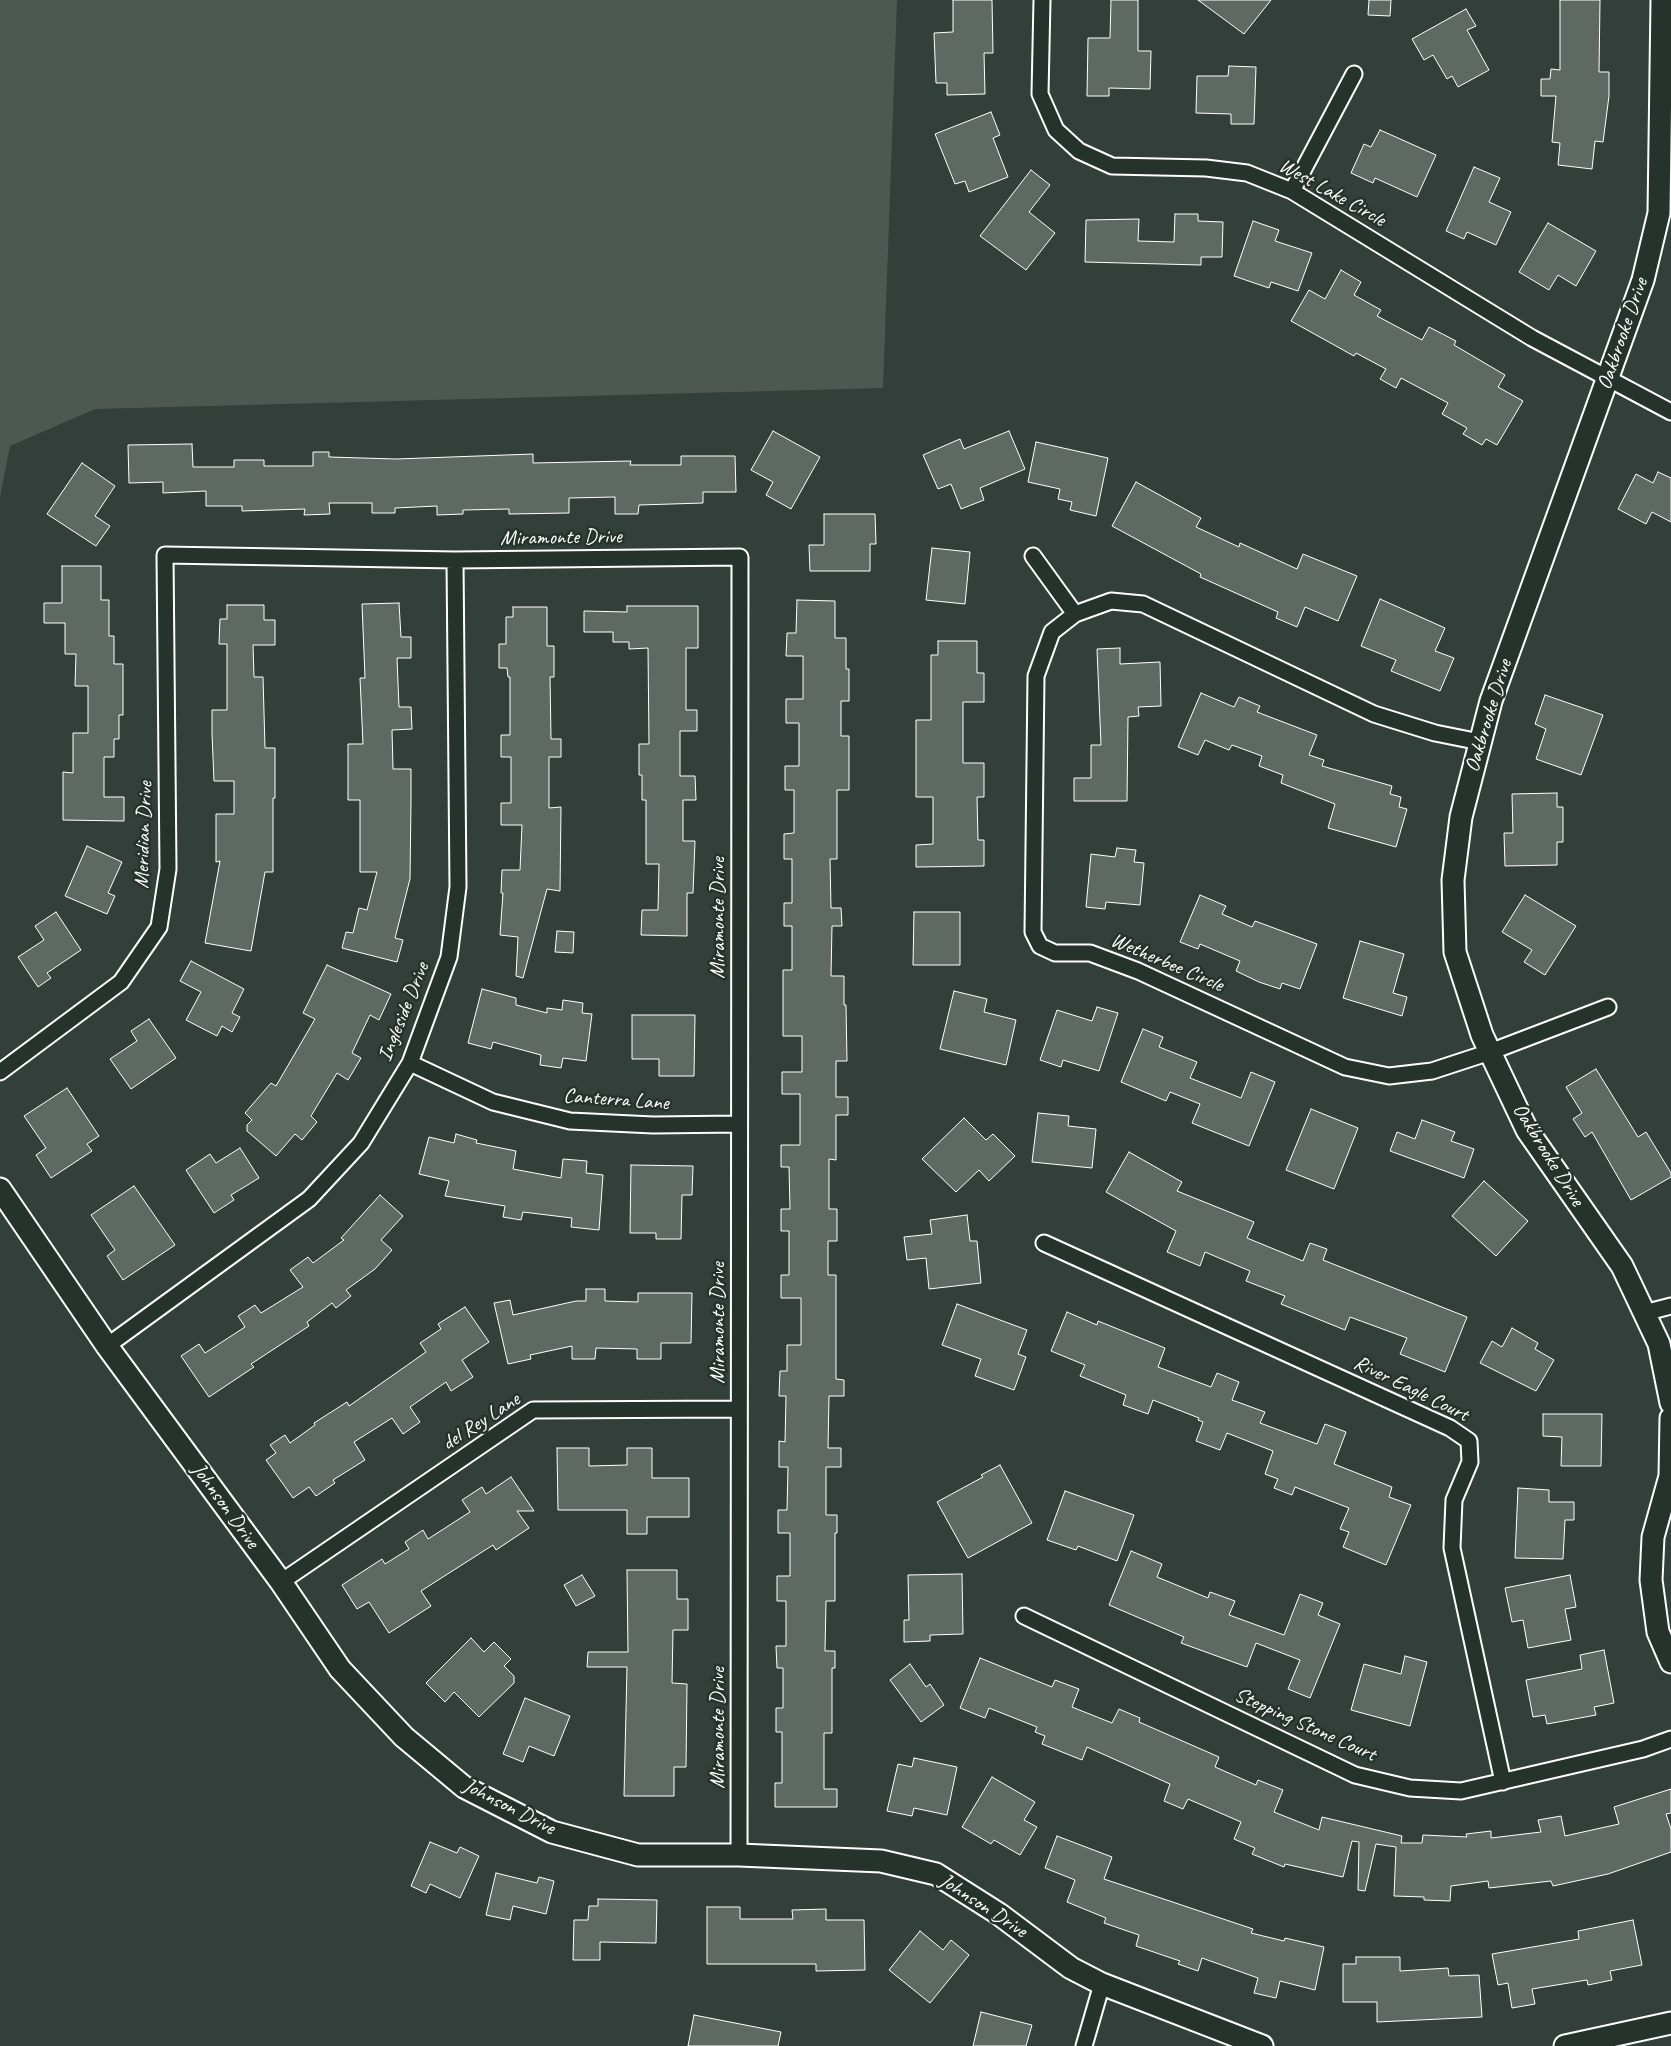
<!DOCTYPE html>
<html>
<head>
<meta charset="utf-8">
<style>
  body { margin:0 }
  canvas { display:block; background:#333f3a }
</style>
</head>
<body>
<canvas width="1671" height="2046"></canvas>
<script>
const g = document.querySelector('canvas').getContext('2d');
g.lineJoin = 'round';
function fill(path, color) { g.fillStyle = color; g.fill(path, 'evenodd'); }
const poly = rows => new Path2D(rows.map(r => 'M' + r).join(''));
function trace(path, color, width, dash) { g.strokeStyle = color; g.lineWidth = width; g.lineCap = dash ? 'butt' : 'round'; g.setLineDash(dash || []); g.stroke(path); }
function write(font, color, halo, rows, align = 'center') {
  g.font = font + ' Caveat,sans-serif'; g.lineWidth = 5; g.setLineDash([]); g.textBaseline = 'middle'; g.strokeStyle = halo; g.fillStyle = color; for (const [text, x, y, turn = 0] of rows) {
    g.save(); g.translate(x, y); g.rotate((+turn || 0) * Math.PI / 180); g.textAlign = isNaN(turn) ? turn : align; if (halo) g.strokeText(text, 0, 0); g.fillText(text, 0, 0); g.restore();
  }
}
fill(poly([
  [0,0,897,0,883,388,95,409,10,446,0,497]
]), '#4d5853');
const building = poly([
  [953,0,992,0,993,53,984,53,985,94,947,95,947,83,936,83,934,33,953,32,953,0],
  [1111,0,1138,0,1138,51,1151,51,1150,89,1109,88,1109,96,1087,96,1088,38,1110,38,1111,0],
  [1198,0,1271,0,1244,34,1198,0],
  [1369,0,1391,0,1390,16,1368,15,1369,0],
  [1560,0,1600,0,1599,72,1609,72,1609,96,1603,142,1595,141,1592,169,1558,165,1560,143,1552,142,1556,96,1541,96,1541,79,1550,79,1551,69,1560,70,1560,0],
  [1466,9,1476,26,1467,30,1489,70,1458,87,1452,76,1447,79,1433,55,1424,60,1412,39,1466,9],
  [1229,66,1256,67,1254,124,1231,124,1231,114,1196,113,1197,76,1228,76,1229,66],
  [991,112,1000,135,993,138,1008,177,969,192,965,181,955,184,935,134,991,112],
  [1380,130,1436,155,1417,197,1375,178,1373,183,1351,173,1364,144,1371,147,1380,130],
  [1474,167,1500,178,1489,202,1511,212,1496,245,1467,232,1464,239,1446,231,1474,167],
  [1031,170,1050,185,1029,212,1055,233,1026,270,980,236,1031,170],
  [1175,214,1198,214,1198,221,1223,222,1222,257,1201,257,1201,265,1085,262,1086,220,1139,219,1138,241,1174,242,1175,214],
  [1253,221,1279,230,1275,241,1312,253,1298,291,1271,282,1269,288,1234,276,1253,221],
  [1548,223,1596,251,1576,286,1558,275,1549,290,1519,272,1548,223],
  [1341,270,1361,282,1354,295,1381,310,1377,316,1422,340,1429,327,1456,341,1454,345,1505,375,1498,387,1523,401,1497,445,1486,439,1482,445,1463,434,1467,428,1442,414,1448,403,1401,378,1396,388,1380,379,1386,369,1356,353,1354,356,1291,321,1309,290,1325,299,1341,270],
  [773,431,820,457,791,509,766,495,773,482,751,470,773,431],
  [1009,431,1025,469,980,488,984,500,961,509,951,484,938,489,923,455,960,439,964,449,1009,431],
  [1036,442,1108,458,1096,516,1070,510,1072,502,1058,499,1060,489,1028,482,1036,442],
  [192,444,193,467,234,467,234,460,264,460,264,466,313,466,313,452,329,452,329,457,396,459,533,454,533,463,631,461,630,465,681,465,681,456,735,456,736,492,703,492,703,503,639,505,638,514,615,514,615,497,569,498,569,513,509,514,509,509,463,510,463,514,437,515,437,506,395,508,395,513,372,513,372,503,329,503,330,514,304,515,305,509,242,511,242,506,206,506,206,491,163,493,163,482,129,483,128,445,192,444],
  [82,463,115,486,95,516,110,526,96,546,47,514,82,463],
  [1658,472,1671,478,1671,522,1652,512,1646,524,1618,509,1636,474,1653,483,1658,472],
  [1136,482,1201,518,1196,527,1239,547,1240,543,1297,569,1303,554,1357,576,1338,621,1305,607,1297,627,1276,618,1278,612,1200,577,1201,574,1112,526,1136,482],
  [824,514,875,514,876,544,870,544,870,571,810,571,809,545,824,545,824,514],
  [932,548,970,552,965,604,926,600,932,548],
  [62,566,101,566,101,600,109,600,109,636,114,636,114,664,123,664,123,715,119,715,119,739,114,739,114,757,104,757,104,797,124,797,124,821,63,820,63,772,73,773,73,733,88,733,88,686,75,686,76,654,65,654,65,623,44,623,44,603,62,603,62,566],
  [1380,599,1445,628,1435,651,1454,658,1440,691,1391,671,1396,660,1361,646,1380,599],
  [797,600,835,601,835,638,846,638,846,669,849,669,849,701,841,701,841,736,849,736,849,790,837,790,837,859,830,859,831,908,841,908,842,926,832,926,831,976,844,976,844,1005,846,1005,847,1061,836,1061,836,1097,848,1097,848,1115,836,1115,836,1160,829,1159,829,1209,837,1209,837,1241,828,1241,828,1275,836,1275,836,1379,844,1380,844,1396,829,1396,828,1448,841,1448,841,1467,826,1467,826,1515,837,1515,837,1533,835,1533,835,1601,826,1601,825,1651,835,1651,835,1668,832,1668,832,1733,824,1733,824,1789,837,1789,837,1807,775,1807,775,1783,782,1783,782,1732,776,1732,776,1708,783,1708,783,1668,777,1668,776,1646,786,1646,786,1601,777,1601,777,1576,790,1576,790,1533,778,1533,778,1510,787,1510,788,1467,779,1467,779,1441,785,1442,786,1396,779,1396,780,1371,787,1371,787,1345,801,1345,801,1298,781,1298,781,1275,789,1275,789,1231,781,1231,781,1209,790,1209,789,1167,781,1167,781,1145,800,1145,800,1094,782,1094,782,1072,802,1072,802,1036,783,1036,783,970,792,970,792,926,784,926,784,903,792,903,792,859,784,859,784,834,794,833,794,790,785,790,785,766,799,766,799,723,786,723,786,699,803,699,803,656,786,656,787,633,796,633,797,600],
  [399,603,401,637,411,637,411,658,397,658,399,707,411,707,412,729,392,730,393,769,411,769,411,800,410,879,395,938,403,940,397,962,342,948,346,932,353,933,359,908,367,910,377,872,360,872,360,800,348,800,348,744,363,744,360,678,365,678,362,604,399,603],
  [227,605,264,605,264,620,275,620,275,645,253,645,254,677,263,677,265,748,275,748,275,798,273,798,273,872,265,872,251,951,205,943,220,861,216,862,216,814,234,814,234,781,214,781,212,734,212,710,227,710,227,644,219,644,220,619,227,619,227,605],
  [627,606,698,606,698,648,686,648,686,710,697,710,697,731,680,731,680,776,695,776,696,800,683,800,683,841,695,841,693,893,687,893,687,936,641,935,642,910,658,910,659,864,646,864,646,800,642,800,642,775,639,775,639,744,649,744,648,648,629,649,629,642,613,642,613,632,584,632,584,611,627,612,627,606],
  [513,607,547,607,547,646,554,646,554,677,550,677,551,739,561,739,561,757,549,757,549,808,561,807,560,891,547,889,523,978,516,976,518,937,500,935,503,893,501,893,502,870,520,870,522,825,501,825,501,803,511,803,511,757,501,757,501,735,510,735,510,677,508,677,507,668,499,668,499,644,506,644,506,617,513,617,513,607],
  [938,641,977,641,977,673,984,673,984,702,963,702,963,763,984,763,984,797,977,797,978,840,984,840,984,866,916,867,916,845,933,844,933,797,916,797,916,720,931,720,931,655,938,655,938,641],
  [1120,648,1120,664,1160,662,1161,706,1138,707,1139,716,1128,717,1127,801,1074,801,1074,778,1091,778,1091,745,1101,745,1097,649,1120,648],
  [1201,693,1234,707,1239,697,1260,706,1257,712,1317,735,1309,755,1324,760,1322,766,1392,786,1390,794,1401,797,1399,807,1407,809,1396,847,1328,828,1335,804,1281,783,1283,775,1259,766,1262,756,1232,745,1229,750,1205,740,1198,755,1178,747,1201,693],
  [1545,695,1603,715,1581,775,1536,759,1546,729,1535,724,1545,695],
  [1557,793,1557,807,1563,807,1563,842,1557,842,1557,865,1505,866,1504,833,1513,833,1512,794,1557,793],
  [87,846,122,862,108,893,115,896,107,914,65,896,87,846],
  [1117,848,1136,850,1134,862,1144,863,1140,905,1106,902,1105,909,1086,907,1091,854,1115,857,1117,848],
  [1200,895,1226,906,1222,914,1252,927,1255,921,1317,944,1300,989,1282,983,1280,989,1259,982,1236,971,1240,961,1200,944,1198,949,1180,942,1200,895],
  [1525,895,1576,926,1545,975,1524,962,1532,950,1502,932,1525,895],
  [56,912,81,950,47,973,51,978,38,987,18,957,44,940,35,926,56,912],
  [914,912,960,912,960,965,913,965,914,912],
  [557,931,574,932,573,953,555,952,557,931],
  [1360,941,1404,954,1393,993,1407,997,1402,1016,1343,998,1360,941],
  [191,961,244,989,232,1013,240,1017,232,1032,222,1026,217,1036,186,1020,201,992,180,981,191,961],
  [327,965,391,994,379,1020,370,1015,352,1053,361,1058,348,1080,337,1073,311,1116,317,1122,302,1140,295,1134,276,1156,247,1131,247,1125,252,1120,245,1113,271,1083,276,1086,315,1019,303,1013,327,965],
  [482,989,516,998,516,1005,547,1013,547,1008,562,1010,563,1000,583,1003,582,1013,592,1014,586,1061,563,1058,561,1068,540,1065,541,1055,493,1042,491,1049,468,1043,482,989],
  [954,991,987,999,984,1012,1016,1020,1006,1065,940,1049,954,991],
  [1097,1007,1118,1013,1099,1071,1063,1060,1061,1067,1040,1060,1057,1010,1092,1021,1097,1007],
  [632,1015,695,1015,694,1076,659,1076,659,1059,632,1059,632,1015],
  [149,1019,176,1058,131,1089,110,1059,137,1041,131,1031,149,1019],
  [1143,1029,1163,1037,1159,1047,1197,1062,1190,1078,1241,1098,1251,1072,1275,1082,1249,1146,1192,1123,1200,1104,1170,1092,1166,1101,1121,1082,1143,1029],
  [1596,1069,1638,1137,1646,1132,1671,1173,1671,1177,1631,1200,1592,1132,1585,1137,1573,1119,1582,1113,1566,1087,1596,1069],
  [67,1088,99,1136,87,1144,92,1151,51,1178,36,1155,46,1148,24,1116,67,1088],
  [1311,1109,1358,1128,1334,1189,1286,1170,1311,1109],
  [1038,1113,1069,1116,1068,1126,1096,1129,1092,1168,1032,1162,1038,1113],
  [964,1118,986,1140,993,1134,1015,1156,989,1181,979,1170,956,1192,922,1159,964,1118],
  [1422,1120,1455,1132,1451,1141,1474,1149,1464,1178,1390,1151,1397,1132,1415,1139,1422,1120],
  [456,1134,477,1140,476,1143,516,1151,513,1169,561,1178,563,1159,587,1161,586,1173,603,1175,599,1230,571,1227,572,1218,523,1212,521,1220,503,1217,505,1206,445,1196,449,1181,419,1174,429,1137,454,1143,456,1134],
  [240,1148,259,1178,231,1195,234,1200,214,1213,186,1170,210,1154,216,1163,240,1148],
  [1129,1152,1182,1182,1177,1191,1254,1222,1247,1238,1303,1261,1310,1243,1327,1249,1323,1260,1467,1317,1445,1372,1400,1354,1407,1338,1350,1317,1345,1330,1281,1304,1285,1296,1246,1281,1250,1271,1205,1252,1200,1266,1167,1252,1176,1231,1106,1192,1129,1152],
  [631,1165,693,1166,692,1195,682,1195,681,1239,656,1239,656,1233,630,1233,631,1165],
  [1484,1181,1528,1221,1496,1256,1452,1216,1484,1181],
  [134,1186,175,1245,123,1280,107,1256,115,1250,91,1215,134,1186],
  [380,1195,403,1216,381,1240,392,1250,375,1269,346,1290,351,1296,336,1308,332,1303,307,1322,309,1326,251,1364,254,1367,209,1397,181,1356,199,1344,205,1353,245,1327,238,1316,255,1305,261,1313,303,1287,290,1270,308,1257,313,1263,344,1240,341,1238,380,1195],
  [967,1215,970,1241,977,1241,981,1283,929,1289,926,1258,907,1260,904,1237,932,1234,930,1220,967,1215],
  [586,1289,605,1289,605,1301,638,1302,638,1293,692,1293,691,1343,661,1343,661,1359,637,1359,637,1349,596,1348,595,1359,572,1359,572,1346,530,1355,531,1359,508,1364,494,1303,510,1300,513,1315,576,1301,586,1301,586,1289],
  [957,1304,1027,1330,1018,1354,1026,1357,1014,1390,975,1376,981,1359,942,1345,957,1304],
  [465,1307,489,1342,462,1360,473,1377,451,1391,446,1382,410,1407,420,1422,403,1434,392,1418,354,1442,365,1460,333,1480,335,1483,316,1496,309,1487,293,1498,266,1460,276,1453,270,1445,285,1435,290,1443,315,1425,314,1423,347,1402,349,1406,426,1352,420,1343,441,1329,438,1324,465,1307],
  [1067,1312,1097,1325,1098,1321,1165,1348,1158,1367,1211,1387,1217,1373,1239,1382,1232,1400,1265,1412,1260,1423,1317,1444,1325,1424,1346,1432,1334,1464,1392,1487,1389,1497,1411,1505,1386,1565,1343,1547,1349,1532,1340,1529,1349,1508,1295,1487,1292,1495,1274,1488,1278,1479,1265,1474,1273,1451,1227,1433,1220,1450,1196,1441,1203,1422,1198,1420,1199,1418,1153,1400,1148,1414,1123,1405,1126,1395,1080,1376,1085,1365,1051,1351,1067,1312],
  [1512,1328,1538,1343,1535,1349,1554,1360,1536,1391,1480,1363,1492,1341,1502,1347,1512,1328],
  [1543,1414,1602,1414,1601,1466,1561,1466,1562,1437,1543,1436,1543,1414],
  [557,1448,589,1448,589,1466,627,1465,627,1448,652,1448,652,1478,689,1478,689,1517,647,1517,647,1534,627,1534,627,1510,558,1510,557,1448],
  [1000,1465,1032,1523,968,1558,937,1502,983,1477,981,1475,1000,1465],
  [511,1477,534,1511,517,1511,529,1528,496,1550,493,1545,421,1591,431,1606,389,1633,369,1602,357,1609,342,1585,382,1559,385,1564,409,1549,405,1542,423,1530,428,1539,470,1512,462,1500,482,1487,486,1494,511,1477],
  [1518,1488,1549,1490,1549,1502,1574,1502,1574,1520,1565,1520,1563,1559,1515,1558,1518,1488],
  [1065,1491,1134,1515,1117,1561,1078,1546,1076,1550,1047,1540,1065,1491],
  [1131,1551,1162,1564,1157,1577,1208,1598,1210,1592,1235,1601,1229,1615,1284,1635,1300,1594,1323,1603,1318,1615,1340,1624,1310,1698,1288,1689,1300,1660,1256,1643,1247,1667,1181,1643,1184,1637,1109,1605,1131,1551],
  [627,1570,677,1570,677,1599,688,1599,688,1630,673,1630,672,1683,687,1684,686,1767,674,1767,674,1796,624,1796,627,1667,587,1667,588,1652,628,1652,627,1570],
  [962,1574,963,1634,930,1635,930,1641,904,1642,904,1620,909,1620,908,1575,962,1574],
  [582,1575,595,1596,576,1606,564,1585,582,1575],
  [1570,1575,1576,1607,1565,1609,1571,1640,1528,1648,1523,1620,1512,1622,1505,1588,1570,1575],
  [471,1638,484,1652,494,1642,511,1659,504,1666,514,1676,514,1683,479,1717,454,1692,445,1702,426,1683,471,1638],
  [1604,1650,1614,1703,1594,1707,1596,1715,1547,1724,1545,1715,1533,1717,1526,1680,1582,1669,1580,1655,1604,1650],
  [1405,1656,1427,1662,1410,1726,1351,1710,1364,1664,1401,1674,1405,1656],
  [980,1658,1052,1687,1055,1680,1079,1689,1072,1707,1112,1723,1119,1709,1140,1718,1139,1722,1219,1757,1215,1767,1256,1785,1258,1780,1283,1790,1274,1812,1319,1830,1322,1817,1402,1836,1401,1843,1422,1843,1423,1835,1467,1837,1466,1834,1491,1831,1491,1838,1541,1832,1538,1820,1561,1816,1565,1836,1619,1824,1614,1807,1671,1789,1671,1813,1666,1814,1671,1829,1671,1852,1608,1874,1553,1886,1551,1881,1489,1888,1488,1881,1451,1886,1450,1901,1424,1900,1424,1897,1394,1896,1396,1847,1376,1844,1365,1891,1358,1890,1359,1842,1352,1841,1343,1877,1285,1864,1284,1867,1252,1854,1255,1848,1234,1839,1241,1822,1188,1799,1183,1809,1164,1801,1170,1784,1087,1747,1082,1760,1042,1744,1045,1736,1035,1732,1037,1727,989,1708,985,1718,960,1708,980,1658],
  [910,1664,926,1687,930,1684,944,1705,921,1722,890,1680,910,1664],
  [525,1698,570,1716,554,1756,529,1746,523,1762,503,1754,525,1698],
  [914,1758,957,1767,947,1815,914,1808,912,1816,887,1811,898,1764,912,1767,914,1758],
  [992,1777,1035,1802,1024,1820,1037,1827,1020,1855,994,1840,991,1844,962,1827,992,1777],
  [1057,1836,1112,1857,1104,1879,1253,1929,1251,1933,1284,1941,1285,1938,1324,1947,1315,1990,1280,1981,1276,1998,1254,1993,1258,1978,1202,1958,1198,1971,1178,1964,1180,1961,1136,1946,1139,1935,1104,1923,1106,1918,1067,1902,1075,1880,1045,1868,1057,1836],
  [430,1842,457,1853,460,1847,479,1856,460,1898,430,1884,426,1893,411,1886,430,1842],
  [496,1873,537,1883,539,1877,554,1881,546,1914,513,1906,510,1920,486,1915,496,1873],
  [598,1899,657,1900,656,1943,600,1942,600,1960,573,1960,574,1920,588,1920,589,1906,598,1906,598,1899],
  [707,1907,740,1907,740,1919,793,1919,792,1910,826,1909,826,1920,864,1920,865,1970,816,1971,816,1964,707,1964,707,1907],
  [1633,1920,1642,1965,1610,1971,1612,1980,1588,1985,1587,1980,1532,1989,1535,2004,1512,2008,1508,1983,1498,1985,1492,1954,1579,1939,1578,1931,1633,1920],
  [920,1931,943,1950,951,1940,969,1955,930,2003,889,1970,920,1931],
  [1356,1957,1400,1957,1400,1971,1448,1968,1449,1976,1479,1975,1482,2017,1377,2022,1377,2002,1343,2002,1343,1964,1356,1964,1356,1957],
  [981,2012,1032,2025,1026,2046,973,2046,981,2012],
  [694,2015,781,2032,778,2046,688,2046,694,2015]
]);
fill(building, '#5f6964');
trace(building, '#fff', 1);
const street = poly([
  [1042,0,1040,94,1056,130,1079,151,1112,166,1206,168,1247,173,1292,191,1532,338,1671,412],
  [1292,191,1354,74],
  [1033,556,1075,614],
  [1480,742,1435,733,1374,714,1143,604,1111,601,1075,614,1052,632,1036,676,1033,932,1040,946,1055,953,1090,953,1138,971,1345,1067,1389,1076,1432,1071,1490,1052,1608,1007],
  [410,1063,493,1102,570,1121,653,1125,739,1124],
  [0,1072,121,982,159,927,168,869,165,555,455,560,740,557,739,1855],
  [1044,1243,1450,1428,1469,1441,1470,1462,1454,1500,1452,1548,1503,1782],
  [1644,1313,1671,1306],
  [107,1346,309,1199,361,1143,410,1063,449,957,458,887,455,560],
  [281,1582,533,1410,739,1409],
  [1024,1616,1355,1775,1410,1788,1461,1791,1643,1749,1671,1739],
  [1084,2046,1102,1984]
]);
const secondary = poly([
  [1662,0,1659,213,1643,280,1491,701,1461,817,1453,880,1455,952,1482,1035,1527,1130,1622,1266,1659,1344,1671,1403],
  [0,1189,107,1346,281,1582,340,1669,404,1737,464,1787,552,1832,638,1855,739,1855,881,1861,936,1874,999,1914,1071,1968,1102,1984,1262,2046],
  [1671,1418,1670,1476,1653,1537,1651,1580,1658,1632,1671,1662],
  [1565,2046,1671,2023]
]);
trace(street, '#fff', 19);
trace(secondary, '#fff', 25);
trace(street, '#26332d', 15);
trace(secondary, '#26332d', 21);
write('21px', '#fff', '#26332d', [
  ["West Lake Circle",1332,193,29],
  ["Oakbrooke Drive",1623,334,-71],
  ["Miramonte Drive",561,538,-1],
  ["Oakbrooke Drive",1489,716,-73],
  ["Meridian Drive",144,835,-88],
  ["Miramonte Drive",718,918,-90],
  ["Wetherbee Circle",1167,963,23],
  ["Ingleside Drive",404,1012,-68],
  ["Canterra Lane",616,1100,4],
  ["Oakbrooke Drive",1548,1155,58],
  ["Miramonte Drive",718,1323,-90],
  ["River Eagle Court",1411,1389,26],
  ["del Rey Lane",481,1422,-33],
  ["Johnson Drive",225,1506,54],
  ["Stepping Stone Court",1305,1725,24],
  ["Miramonte Drive",718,1728,-90],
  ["Johnson Drive",509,1807,27],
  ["Johnson Drive",983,1906,33]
]);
</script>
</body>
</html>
